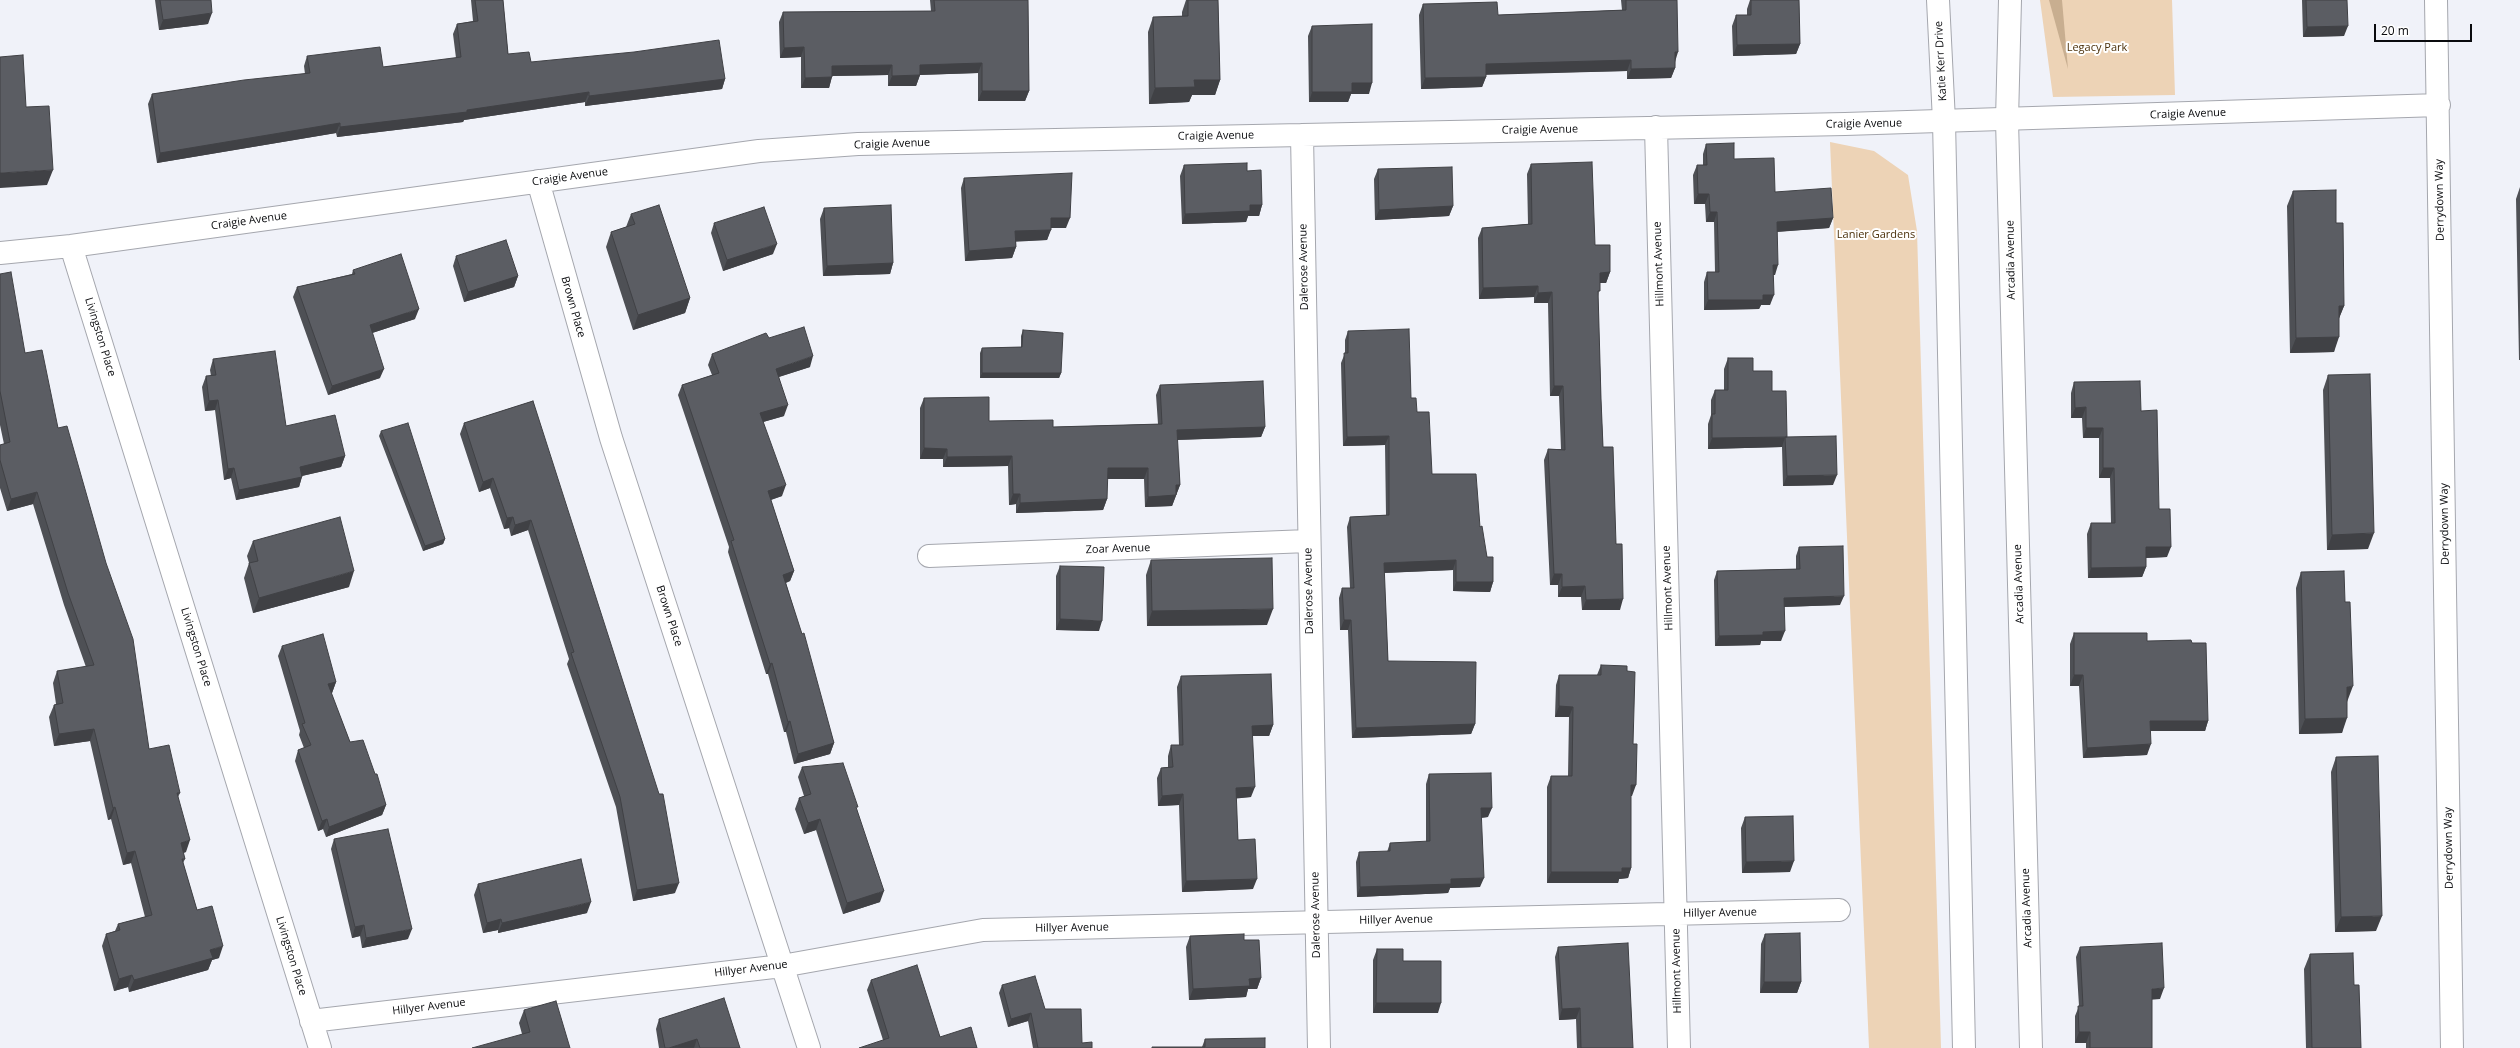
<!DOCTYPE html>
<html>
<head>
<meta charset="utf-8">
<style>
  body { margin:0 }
  #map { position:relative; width:2520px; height:1048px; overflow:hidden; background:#f0f2f9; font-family:"Open Sans",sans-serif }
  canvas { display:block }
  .scale { position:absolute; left:2374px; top:24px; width:98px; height:18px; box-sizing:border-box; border:2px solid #0a0b0e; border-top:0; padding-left:5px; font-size:12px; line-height:14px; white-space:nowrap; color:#0a0b0e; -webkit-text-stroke:3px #fff; paint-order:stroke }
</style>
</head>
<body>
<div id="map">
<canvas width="2520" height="1048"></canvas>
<div class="scale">20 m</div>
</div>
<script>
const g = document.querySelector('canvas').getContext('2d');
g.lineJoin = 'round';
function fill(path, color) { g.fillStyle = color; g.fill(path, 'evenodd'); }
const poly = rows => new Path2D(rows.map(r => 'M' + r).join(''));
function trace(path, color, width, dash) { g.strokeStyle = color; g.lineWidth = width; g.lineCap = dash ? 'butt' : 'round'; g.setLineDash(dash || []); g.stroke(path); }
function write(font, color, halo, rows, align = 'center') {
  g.font = font + ' "Open Sans",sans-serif'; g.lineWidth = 4; g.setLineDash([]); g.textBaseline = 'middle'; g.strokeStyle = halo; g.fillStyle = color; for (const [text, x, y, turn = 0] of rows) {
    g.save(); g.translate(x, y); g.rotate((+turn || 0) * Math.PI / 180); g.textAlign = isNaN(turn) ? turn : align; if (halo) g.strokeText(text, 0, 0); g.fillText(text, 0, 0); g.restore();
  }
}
fill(poly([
  [2040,0,2172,0,2175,95,2053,97],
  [1830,142,1874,151,1908,175,1917,231,1941,1048,1869,1048]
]), '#edd3b6');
fill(poly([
  [2049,0,2062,0,2068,69]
]), '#c8ae90');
const minor = poly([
  [2436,0,2452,1048],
  [1656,127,1679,1048],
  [1302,135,1319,1048],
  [538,181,611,438,809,1048],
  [71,246,320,1048],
  [0,253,71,246,759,151,858,144,1845,124,2439,105],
  [929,556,1308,541],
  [311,1021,782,966,983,930,1839,910]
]);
const tertiary = poly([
  [1938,0,1944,121,1964,1048],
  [2010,0,2007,120,2031,1048]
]);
trace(minor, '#a5a7ae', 24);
trace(tertiary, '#a5a7ae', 24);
trace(minor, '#fff', 22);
trace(tertiary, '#fff', 22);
fill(poly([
  [155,0,211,0,208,24,159,30],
  [471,0,503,0,508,54,531,62,725,79,722,89,585,106,585,102,464,120,463,122,337,137,336,133,157,163,148,104,152,94,305,74,304,66,307,56,383,67,456,58,453,34,457,24,473,21],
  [930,0,1028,0,1029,91,1025,101,978,101,978,73,920,75,916,86,888,86,888,75,832,76,829,88,801,88,801,57,780,58,779,22,783,12,931,11],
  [1186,0,1218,0,1220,80,1215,95,1192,95,1189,102,1149,104,1148,32,1153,17,1182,16,1182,12],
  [1621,0,1677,0,1675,68,1671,78,1627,79,1627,71,1486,74,1486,77,1482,87,1421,89,1419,15,1423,4,1498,15,1622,10],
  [1750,0,1799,0,1800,44,1796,54,1733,56,1732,26,1736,15,1747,15,1747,9],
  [2302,0,2347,0,2344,36,2303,37],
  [1312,26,1369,94,1351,94,1348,102,1309,102,1308,36],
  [1706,144,1734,159,1775,192,1833,218,1829,228,1777,232,1775,275,1773,275,1770,305,1761,305,1759,309,1704,310,1704,282,1707,272,1715,272,1714,222,1706,222,1705,204,1694,204,1693,175,1697,165,1703,165,1703,154],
  [1531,164,1595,245,1610,272,1606,283,1600,283,1598,297,1601,399,1603,447,1616,544,1620,610,1582,610,1581,597,1558,597,1558,585,1550,585,1544,460,1548,449,1561,449,1559,396,1550,396,1548,303,1534,303,1534,297,1479,299,1478,238,1482,228,1528,224,1527,174],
  [1184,165,1247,171,1262,205,1259,216,1248,216,1246,222,1182,224,1180,176],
  [1378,169,1453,206,1449,216,1375,220,1374,179],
  [964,178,1066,228,1051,228,1047,240,1016,241,1016,247,1012,258,965,261,961,188],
  [2520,187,2520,360,2519,360,2516,199],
  [2293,191,2336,223,2344,306,2339,318,2334,352,2290,353,2287,206],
  [824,208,893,263,890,274,823,276,820,219],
  [631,214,690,298,685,313,633,330,606,247,611,232,626,227],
  [714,223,773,254,723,271,711,233],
  [456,256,518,276,514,287,464,302,453,266],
  [353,270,415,319,372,333,380,378,328,395,293,297,297,287,352,274],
  [0,274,25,353,58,428,149,749,180,793,178,797,186,852,183,853,185,859,183,863,197,910,219,958,212,960,208,970,129,992,128,987,114,991,102,946,106,934,115,931,118,924,145,917,131,863,123,865,111,819,108,820,90,741,54,746,49,717,54,705,56,704,53,683,57,671,86,667,64,605,33,504,7,511,0,488,0,445,4,444,0,425],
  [1023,330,1061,373,1059,378,980,378,980,353,982,348,1021,347,1021,336],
  [1348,331,1411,398,1417,412,1432,474,1480,527,1487,557,1493,582,1490,592,1453,591,1453,570,1384,573,1388,661,1475,724,1471,734,1352,738,1348,630,1340,630,1339,598,1342,588,1350,588,1347,527,1350,517,1386,515,1385,445,1343,446,1341,363,1345,353,1345,340],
  [712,354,810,367,779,377,784,416,763,422,782,496,771,500,794,571,790,581,786,583,834,743,830,754,794,764,786,732,784,732,768,674,766,674,728,552,729,547,678,395,682,385,712,375,708,365],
  [1728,358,1753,371,1772,391,1786,437,1833,485,1783,486,1782,447,1708,449,1708,424,1711,415,1711,400,1715,390,1724,390,1724,369],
  [213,359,286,426,345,456,341,467,302,476,299,487,236,500,231,478,224,480,215,410,205,411,202,387,206,376,211,376,210,370],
  [2328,375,2368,549,2327,550,2323,390],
  [2074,382,2141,411,2159,509,2167,557,2146,558,2146,567,2142,577,2088,578,2087,534,2091,523,2111,523,2110,478,2099,478,2099,438,2083,438,2082,418,2071,418,2071,393],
  [1160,385,1265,427,1261,437,1177,440,1180,485,1172,506,1145,507,1144,479,1107,479,1107,499,1103,510,1016,513,1016,504,1009,505,1008,466,943,467,943,459,920,459,920,408,924,398,989,421,1053,427,1158,424,1156,395],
  [533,401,675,893,633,901,616,807,567,664,569,659,528,530,511,536,509,528,504,529,490,488,479,492,460,434,464,423],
  [381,431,445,539,443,544,423,551,379,436],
  [253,541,349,587,253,613,244,578,249,563,247,556],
  [1799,547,1840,605,1784,607,1781,641,1761,641,1760,645,1715,646,1714,580,1717,571,1796,569,1796,556],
  [1151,560,1267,625,1147,626,1146,575],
  [1060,566,1099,631,1056,630,1056,576],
  [2301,572,2345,602,2347,702,2342,733,2299,734,2296,588],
  [2074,633,2147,641,2208,721,2205,731,2150,731,2147,755,2083,758,2079,686,2070,686,2070,644],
  [282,646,336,682,332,693,331,693,350,742,386,805,382,815,326,837,323,829,318,831,295,761,298,750,304,748,299,735,300,731,278,656],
  [1601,665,1627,671,1632,796,1631,796,1631,868,1628,878,1619,879,1618,883,1547,883,1547,787,1551,776,1568,776,1569,717,1555,717,1556,685,1559,675,1597,675],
  [1181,676,1273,725,1269,736,1252,736,1251,797,1236,798,1238,840,1253,889,1182,892,1179,805,1158,806,1157,778,1161,768,1168,767,1168,756,1171,745,1179,745,1177,687],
  [2336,757,2376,931,2335,932,2331,772],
  [802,767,857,810,880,902,843,914,816,830,804,834,795,809,799,798,804,796,798,777],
  [1429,774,1488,817,1481,818,1480,887,1450,888,1448,893,1357,897,1356,862,1359,852,1387,852,1390,843,1426,842,1426,784],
  [1745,817,1790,872,1742,873,1741,828],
  [334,839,408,939,362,948,360,936,352,938,331,849],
  [478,884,587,913,498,933,498,930,483,933,474,895],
  [1765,934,1801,982,1797,993,1760,993,1761,944],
  [1190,936,1244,940,1261,978,1257,989,1248,989,1246,997,1189,1000,1186,947],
  [1558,947,1633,1048,1577,1048,1576,1019,1559,1020,1555,957],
  [2080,947,2160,999,2152,999,2152,1048,2086,1048,2086,1043,2075,1043,2075,1016,2079,1006,2076,957],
  [1377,949,1403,961,1438,1013,1373,1013,1373,960],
  [2310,954,2354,985,2361,1048,2306,1048,2304,969],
  [871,980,940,1037,883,1040,867,990],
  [1002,985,1045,1009,1082,1043,1092,1048,1033,1048,1028,1021,1008,1027,999,993],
  [524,1010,570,1048,522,1034,519,1023],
  [659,1019,740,1048,659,1048,656,1029],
  [1205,1039,1265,1048,1152,1048,1152,1047,1202,1047]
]), '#4e5055');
fill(poly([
  [212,13,208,24,159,30,163,20],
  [2348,26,2344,36,2303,37,2307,27],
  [1800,44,1796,54,1733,56,1737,45],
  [804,47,801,57,780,58,784,48],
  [1675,52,1678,52,1675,62],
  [1631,60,1627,71,1482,75,1486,64],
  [982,63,978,73,916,75,920,65],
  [892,65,888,75,828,76,832,66],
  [1675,68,1671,78,1627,79,1631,69],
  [920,75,916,86,888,86,892,76],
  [832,77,829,88,801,88,805,78],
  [1486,77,1482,87,1421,89,1425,78],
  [725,79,722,89,585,106,589,96],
  [1194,80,1220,80,1215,95,1192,95,1189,102,1149,104,1155,88],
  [1352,83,1372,83,1369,94,1351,94,1348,102,1309,102,1312,92],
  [982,91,1029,91,1025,101,978,101],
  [589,92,585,102,464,120,463,122,337,137,340,127,467,110],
  [340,123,336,133,157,163,160,153],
  [53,170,47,185,0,188,0,173],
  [1698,194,1709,194,1705,204,1694,204],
  [1250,205,1262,205,1259,216,1248,216,1246,222,1182,224,1185,214],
  [1453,206,1449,216,1375,220,1379,210],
  [1710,212,1717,212,1714,222,1706,222],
  [1051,218,1070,218,1066,228,1047,228],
  [1833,218,1829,228,1773,232,1777,222],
  [1051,230,1047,240,1011,242,1015,231],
  [777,244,773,254,723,271,727,260],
  [1016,247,1012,258,965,261,969,251],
  [893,263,890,274,823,276,827,266],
  [1773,265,1778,265,1775,275,1769,275],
  [1610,272,1606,283,1596,283,1600,273],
  [518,276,514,287,464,302,468,292],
  [1538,286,1534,297,1479,299,1483,288],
  [1552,292,1548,303,1534,303,1538,293],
  [1763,295,1774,295,1770,305,1761,305,1759,309,1704,310,1708,300],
  [690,298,685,313,633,330,638,315],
  [2339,306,2344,306,2338,321],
  [419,309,415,319,366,335,370,325],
  [2339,337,2334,352,2290,353,2296,338],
  [813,356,810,367,772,379,776,369],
  [384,369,380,378,328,395,332,386],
  [982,373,1061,373,1059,378,980,378],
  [1554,386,1563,386,1559,396,1550,396],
  [218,400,215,410,205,411,209,401],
  [788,405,784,416,756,424,760,413],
  [2086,407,2082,418,2071,418,2075,408],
  [1265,427,1261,437,1173,440,1177,430],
  [2086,428,2103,428,2099,438,2083,438],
  [1389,436,1385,445,1343,446,1347,437],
  [1785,437,1782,447,1708,449,1712,438,1787,437,1785,440],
  [924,448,947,449,943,459,920,459],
  [345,456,341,467,297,477,300,467],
  [1012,456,1008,466,943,467,947,457],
  [234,468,231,478,224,480,228,469],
  [1108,468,1148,468,1144,479,1104,479],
  [2103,468,2114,468,2110,478,2099,478],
  [1837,475,1833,485,1783,486,1787,476],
  [302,477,299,487,236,500,239,490],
  [493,478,490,488,479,492,483,482],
  [786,485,782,496,764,502,768,491],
  [1176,485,1180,485,1172,506,1145,507,1148,497],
  [37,492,33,504,7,511,11,499],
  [1013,494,1020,494,1016,504,1009,505],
  [1107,499,1103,510,1016,513,1020,503],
  [513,517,509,528,504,529,507,518],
  [531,520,528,530,511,536,515,525],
  [2374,533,2368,549,2327,550,2332,535],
  [445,539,443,544,423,551,425,546],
  [2146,547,2171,547,2167,557,2142,558],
  [1456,560,1453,570,1380,573,1384,563],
  [2146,567,2142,577,2088,578,2091,568],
  [354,571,349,587,253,613,259,598],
  [794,571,790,581,779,585,783,575],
  [1554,574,1562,574,1558,585,1550,585],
  [1456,582,1493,582,1490,592,1453,591],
  [1585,586,1581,597,1558,597,1562,587],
  [1844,596,1840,605,1780,607,1784,598],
  [1623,599,1620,610,1582,610,1586,600],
  [1273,609,1267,625,1147,626,1152,611],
  [1060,619,1102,621,1099,631,1056,630],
  [1344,620,1351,620,1348,630,1340,630],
  [1785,631,1781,641,1761,641,1760,645,1715,646,1719,636,1763,632],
  [772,663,768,674,766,674,770,664],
  [2074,675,2083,675,2079,686,2070,686],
  [336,682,332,693,324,695,328,684],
  [2353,686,2347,702,2341,702,2347,687],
  [1559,706,1573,707,1569,717,1555,717],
  [2347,718,2342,733,2299,734,2305,719],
  [790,721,786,732,784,732,788,722],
  [2150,721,2208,721,2205,731,2146,731],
  [1475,724,1471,734,1352,738,1356,728],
  [1273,725,1269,736,1248,736,1252,726],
  [94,729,90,741,54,746,59,734],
  [834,743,830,754,794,764,798,754],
  [2151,744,2147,755,2083,758,2087,748],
  [1631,785,1636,785,1632,796,1627,796],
  [1255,787,1251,797,1232,799,1236,788],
  [1183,794,1179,805,1158,806,1162,796],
  [386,805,382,815,326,837,329,827],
  [115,807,111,819,108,820,113,808],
  [1481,808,1492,808,1488,817,1477,818],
  [327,819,323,829,318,831,322,821],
  [820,819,816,830,804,834,808,823],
  [190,840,186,852,176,855,181,843],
  [135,851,131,863,123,865,127,853],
  [1794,861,1790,872,1742,873,1746,862],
  [1631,868,1628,878,1619,879,1618,883,1547,883,1551,872],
  [1484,878,1480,887,1450,888,1448,893,1357,897,1360,887,1451,879],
  [1257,879,1253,889,1182,892,1186,881],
  [679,883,675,893,633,901,637,890],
  [884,891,880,902,843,914,847,903],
  [591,902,587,913,498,933,502,923],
  [2382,916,2376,931,2335,932,2341,917],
  [501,919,498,930,483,933,487,923],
  [364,925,360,936,352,938,355,927],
  [412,929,408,939,362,948,366,938],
  [223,946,219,958,212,960,208,970,129,992,134,980,210,950],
  [132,975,128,987,114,991,119,979],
  [1261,978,1257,989,1248,989,1246,997,1189,1000,1193,989,1249,979],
  [1764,982,1801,982,1797,993,1760,993],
  [2164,988,2160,999,2148,1000,2152,989],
  [1376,1003,1441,1003,1438,1013,1373,1013],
  [1580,1008,1576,1019,1559,1020,1562,1009],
  [1031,1013,1028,1021,1008,1027,1011,1019],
  [2079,1032,2090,1032,2086,1043,2075,1043],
  [697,1039,694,1048,669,1048]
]), '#404145');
const building = poly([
  [160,0,211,0,212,13,163,20,160,0],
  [475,0,503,0,508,54,529,52,531,62,634,52,719,40,725,79,589,96,589,92,467,110,467,112,340,127,340,123,160,153,152,94,244,80,310,73,307,56,380,47,383,67,461,57,457,24,478,21,475,0],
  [934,0,1028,0,1029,91,982,91,982,63,920,65,920,75,892,76,892,65,832,66,832,77,805,78,804,47,784,48,783,12,935,11,934,0],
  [1188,0,1218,0,1220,80,1194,80,1195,87,1155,88,1153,17,1188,16,1188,0],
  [1626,0,1677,0,1678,52,1675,52,1675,68,1631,69,1631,60,1486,64,1486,77,1425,78,1423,4,1497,2,1498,15,1626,10,1626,0],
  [1751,0,1799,0,1800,44,1737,45,1736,15,1751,15,1751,0],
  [2306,0,2347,0,2348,26,2307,27,2306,0],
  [1372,24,1372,83,1352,83,1352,92,1312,92,1312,26,1372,24],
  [23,55,26,107,49,106,53,170,0,173,0,57,23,55],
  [1734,143,1734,159,1774,158,1775,192,1831,188,1833,218,1777,222,1778,265,1773,265,1774,295,1763,295,1763,300,1708,300,1707,272,1719,272,1717,212,1710,212,1709,194,1698,194,1697,165,1707,165,1706,144,1734,143],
  [1592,162,1595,245,1610,245,1610,272,1600,273,1600,291,1598,291,1601,399,1603,447,1613,447,1616,544,1622,544,1623,599,1586,600,1585,586,1562,587,1562,574,1554,574,1548,449,1565,450,1563,386,1554,386,1552,292,1538,293,1538,286,1483,288,1482,228,1532,224,1531,164,1592,162],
  [1247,163,1247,171,1261,170,1262,205,1250,205,1250,211,1185,214,1184,165,1247,163],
  [1452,167,1453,206,1379,210,1378,169,1452,167],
  [1072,173,1070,218,1051,218,1051,230,1015,231,1016,247,969,251,964,178,1072,173],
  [2336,190,2336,223,2343,223,2344,306,2339,306,2339,337,2296,338,2293,191,2336,190],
  [659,205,690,298,638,315,611,232,635,224,631,214,659,205],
  [891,205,893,263,827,266,824,208,891,205],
  [764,207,777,244,727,260,714,223,764,207],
  [506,240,518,276,468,292,456,256,506,240],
  [401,254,419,309,370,325,384,369,332,386,297,287,355,274,353,270,401,254],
  [11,272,25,353,42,350,58,428,67,426,106,563,133,639,149,749,169,745,180,793,177,793,190,840,181,843,185,859,182,859,197,910,212,906,223,946,210,950,213,958,134,980,132,975,119,979,106,934,120,930,118,924,152,915,135,851,127,853,115,807,113,808,94,729,59,734,54,705,63,703,57,671,94,665,68,593,37,492,11,499,0,460,0,445,10,442,0,391,0,274,11,272],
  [804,327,813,356,776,369,788,405,760,413,786,485,768,491,794,571,783,575,802,634,804,633,834,743,798,754,790,721,788,722,772,663,770,664,731,541,734,540,682,385,719,373,712,354,766,333,769,338,804,327],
  [1409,329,1411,398,1416,398,1417,412,1429,412,1432,474,1476,474,1480,527,1482,526,1487,557,1493,557,1493,582,1456,582,1456,560,1384,563,1388,661,1476,662,1475,724,1356,728,1351,620,1344,620,1342,588,1354,588,1350,517,1389,515,1389,436,1347,437,1344,353,1348,353,1348,331,1409,329],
  [1023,330,1063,333,1061,373,982,373,982,348,1022,347,1023,330],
  [275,351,286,426,335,415,345,456,300,467,302,477,239,490,234,468,228,469,218,400,209,401,206,376,216,375,213,359,275,351],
  [1728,358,1753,358,1753,371,1772,371,1772,391,1786,391,1787,437,1712,438,1712,414,1715,414,1715,390,1728,390,1728,358],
  [2370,374,2374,533,2332,535,2328,375,2370,374],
  [1263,381,1265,427,1177,430,1180,485,1176,485,1176,495,1148,497,1148,468,1108,468,1107,499,1020,503,1020,494,1013,494,1012,456,947,457,947,449,924,448,924,398,989,397,989,421,1053,420,1053,427,1162,424,1160,385,1263,381],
  [2140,381,2141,411,2157,410,2159,509,2170,509,2171,547,2146,547,2146,567,2091,568,2091,523,2115,523,2114,468,2103,468,2103,428,2086,428,2086,407,2075,408,2074,382,2140,381],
  [533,401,659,794,663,794,679,883,637,890,620,797,571,653,574,652,531,520,515,525,513,517,507,518,493,478,483,482,464,423,533,401],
  [408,423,445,539,425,546,381,431,408,423],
  [1836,436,1837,475,1787,476,1785,437,1836,436],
  [340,517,354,571,259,598,249,563,258,561,253,541,340,517],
  [1843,546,1844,596,1784,598,1785,631,1763,632,1763,635,1719,636,1717,571,1800,569,1799,547,1843,546],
  [1272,558,1273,609,1152,611,1151,560,1272,558],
  [1060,566,1104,567,1102,621,1060,619,1060,566],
  [2344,571,2345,602,2350,602,2353,686,2347,687,2347,718,2305,719,2301,572,2344,571],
  [2074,633,2147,633,2147,641,2191,640,2192,643,2206,643,2208,721,2150,721,2151,744,2087,748,2083,675,2074,675,2074,633],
  [323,634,336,682,328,684,350,742,363,740,375,774,377,774,386,805,329,827,327,819,322,821,298,750,311,745,302,724,305,723,282,646,323,634],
  [1601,665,1627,666,1627,671,1635,672,1633,744,1637,744,1636,785,1631,785,1631,868,1622,868,1622,872,1551,872,1551,776,1572,776,1573,707,1559,706,1559,675,1601,675,1601,665],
  [1271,674,1273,725,1252,726,1255,787,1236,788,1238,840,1255,839,1257,879,1186,881,1183,794,1162,796,1161,768,1173,767,1171,745,1183,745,1181,676,1271,674],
  [2378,756,2382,916,2341,917,2336,757,2378,756],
  [843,763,858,807,856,807,884,891,847,903,820,819,808,823,799,798,811,794,802,767,843,763],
  [1491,773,1492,808,1481,808,1484,878,1451,879,1451,884,1360,887,1359,852,1390,851,1390,843,1430,841,1429,774,1491,773],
  [1793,816,1794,861,1746,862,1745,817,1793,816],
  [388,829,412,929,366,938,364,925,355,927,334,839,388,829],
  [581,859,591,902,502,923,501,919,487,923,478,884,581,859],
  [1800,933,1801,982,1764,982,1765,934,1800,933],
  [1244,934,1244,940,1259,940,1261,978,1249,979,1250,986,1193,989,1190,936,1244,934],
  [1628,943,1633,1048,1581,1048,1580,1008,1562,1009,1558,947,1628,943],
  [2162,943,2164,988,2152,989,2152,1048,2090,1048,2090,1032,2079,1032,2078,1006,2083,1006,2080,947,2162,943],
  [1377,949,1403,949,1403,961,1441,961,1441,1003,1376,1003,1377,949],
  [2353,953,2354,985,2359,985,2361,1048,2312,1048,2310,954,2353,953],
  [917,965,940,1037,971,1027,977,1048,859,1048,889,1038,871,980,917,965],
  [1035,976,1045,1009,1081,1009,1082,1043,1092,1042,1092,1048,1038,1048,1031,1013,1011,1019,1002,985,1035,976],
  [724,998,740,1048,700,1048,697,1039,669,1048,665,1048,659,1019,724,998],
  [556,1001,570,1048,472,1048,530,1032,524,1010,556,1001],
  [1265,1038,1265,1048,1152,1048,1152,1047,1205,1047,1205,1039,1265,1038]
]);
fill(building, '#5b5d63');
trace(building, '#404145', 1);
write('11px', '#4b300a', '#fff', [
  ["Legacy Park",2097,48],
  ["Lanier Gardens",1876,235]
]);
write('11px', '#0a0b0e', '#fff', [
  ["Katie Kerr Drive",1941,61,-93],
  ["Craigie Avenue",2188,114,-2],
  ["Craigie Avenue",1864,124,-1],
  ["Craigie Avenue",1540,130,-1],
  ["Craigie Avenue",1216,136,-1],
  ["Craigie Avenue",892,144,-2],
  ["Craigie Avenue",570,177,-8],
  ["Derrydown Way",2440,200,-91],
  ["Craigie Avenue",249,221,-8],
  ["Arcadia Avenue",2011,260,-91],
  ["Hillmont Avenue",1659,264,-92],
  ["Dalerose Avenue",1304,267,-91],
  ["Brown Place",573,307,74],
  ["Livingston Place",100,337,73],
  ["Derrydown Way",2445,524,-91],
  ["Zoar Avenue",1118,549,-2],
  ["Arcadia Avenue",2019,584,-92],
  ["Hillmont Avenue",1668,588,-92],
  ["Dalerose Avenue",1309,591,-91],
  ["Brown Place",669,616,72],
  ["Livingston Place",196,647,73],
  ["Derrydown Way",2449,848,-91],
  ["Arcadia Avenue",2027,908,-92],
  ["Hillyer Avenue",1720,913,-1],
  ["Dalerose Avenue",1316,915,-91],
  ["Hillyer Avenue",1396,920,-1],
  ["Hillyer Avenue",1072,928,-1],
  ["Livingston Place",291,956,73],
  ["Hillyer Avenue",751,969,-7],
  ["Hillmont Avenue",1677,971,-91],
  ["Hillyer Avenue",429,1007,-7]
]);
</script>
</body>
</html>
